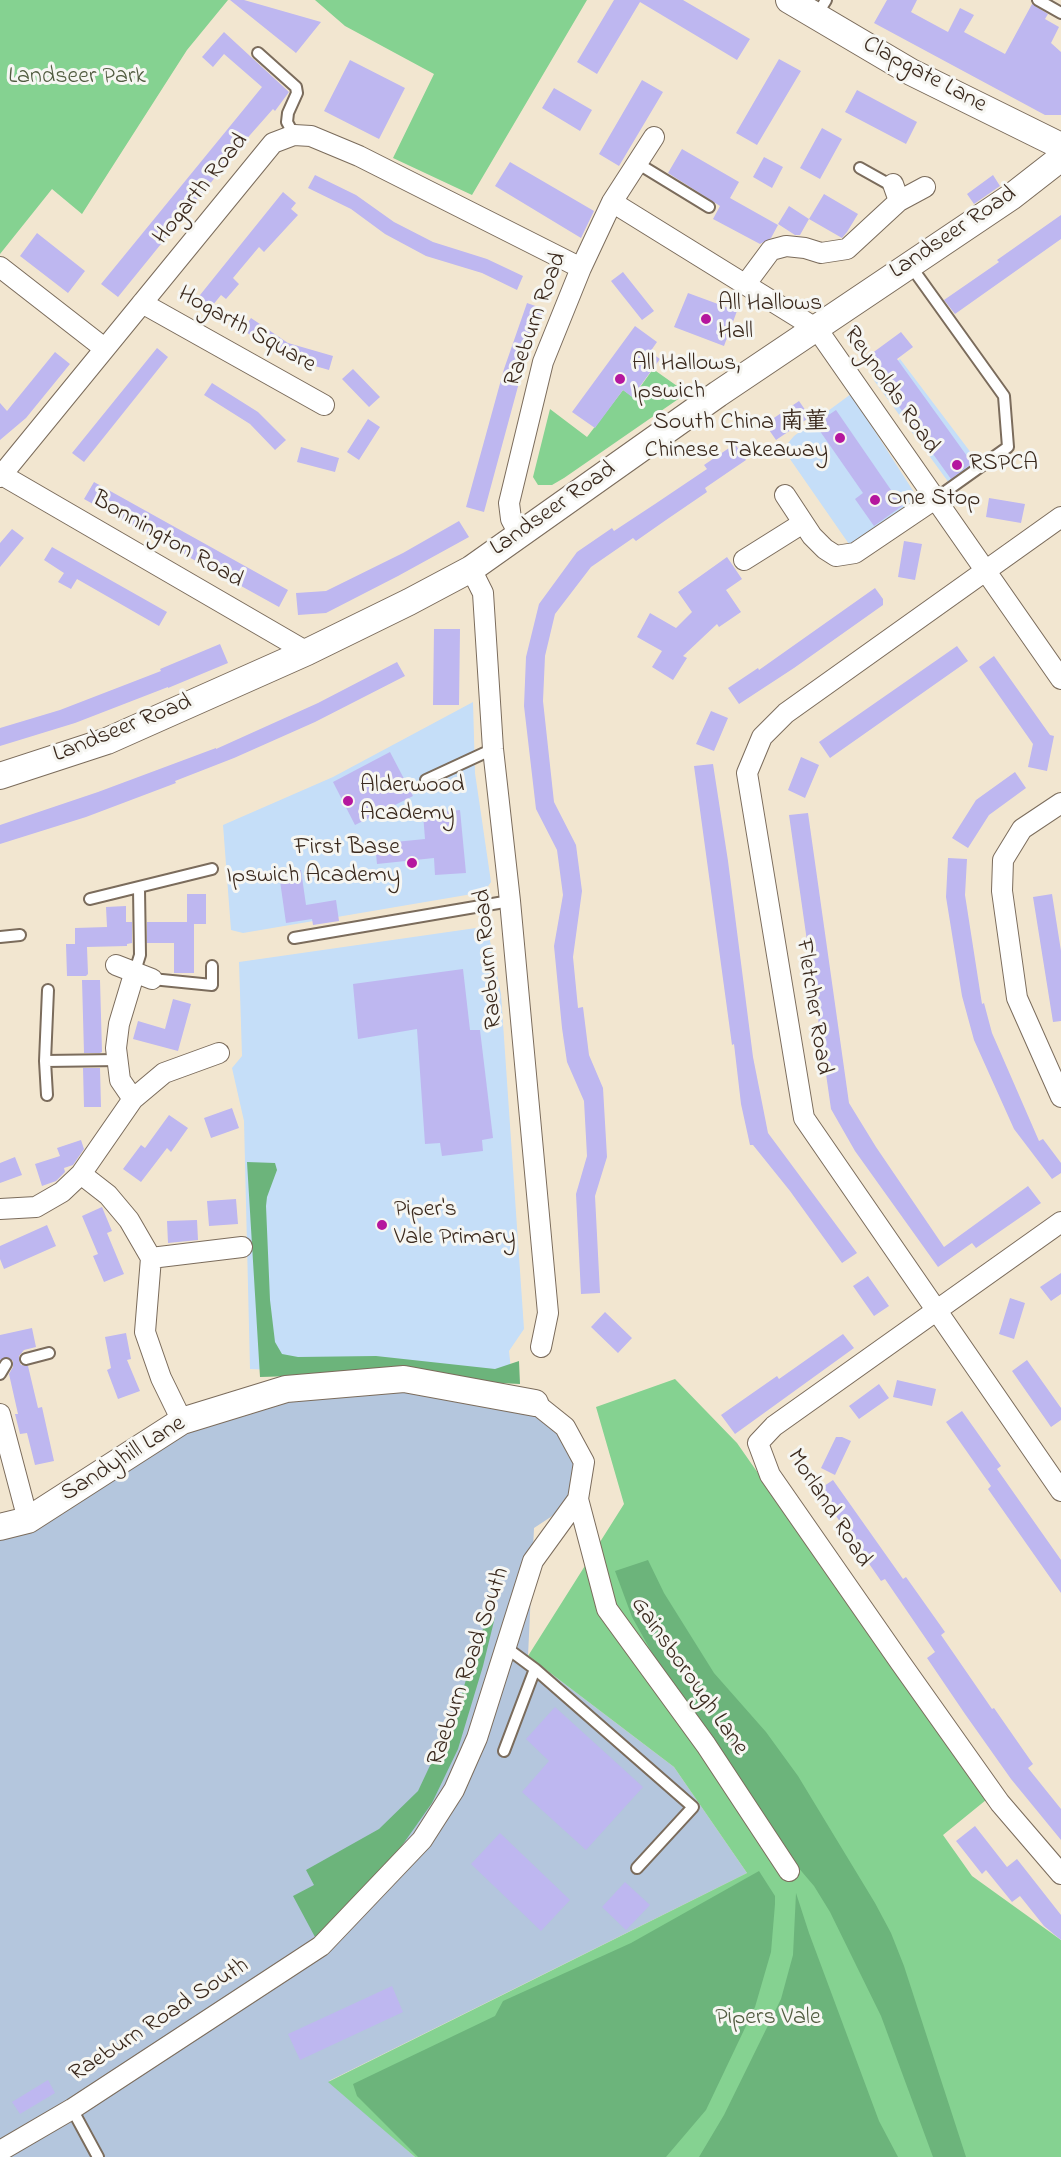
<!DOCTYPE html>
<html>
<head>
<meta charset="utf-8">
<style>
  body { margin:0 }
  canvas { display:block; background:#f2e6d0 }
</style>
</head>
<body>
<canvas width="1061" height="2157"></canvas>
<script>
const g = document.querySelector('canvas').getContext('2d');
g.lineJoin = 'round';
function fill(path, color) { g.fillStyle = color; g.fill(path, 'evenodd'); }
const poly = rows => new Path2D(rows.map(r => 'M' + r).join(''));
function trace(path, color, width, dash) { g.strokeStyle = color; g.lineWidth = width; g.lineCap = dash ? 'butt' : 'round'; g.setLineDash(dash || []); g.stroke(path); }
function write(font, color, halo, rows, align = 'center') {
  g.font = font + ' "Indie Flower","LXGW WenKai TC",sans-serif'; g.lineWidth = 6; g.setLineDash([]); g.textBaseline = 'middle'; g.strokeStyle = halo; g.fillStyle = color; for (const [text, x, y, turn = 0] of rows) {
    g.save(); g.translate(x, y); g.rotate((+turn || 0) * Math.PI / 180); g.textAlign = isNaN(turn) ? turn : align; if (halo) g.strokeText(text, 0, 0); g.fillText(text, 0, 0); g.restore();
  }
}
fill(poly([
  [900,359,981,466,952,487,873,379],
  [851,394,919,500,851,547,783,449,794,436],
  [473,702,475,773,491,882,484,892,243,933,231,930,223,825,333,777],
  [476,928,489,936,501,994,524,1329,509,1351,512,1379,250,1369,244,1121,232,1068,242,1056,239,962]
]), '#c5def8');
fill(poly([
  [404,1379,535,1403,584,1462,578,1499,534,1528,528,1656,674,1767,747,1873,329,2081,415,2157,0,2157,0,1529,182,1421]
]), '#b4c6dd');
fill(poly([
  [0,0,228,0,187,50,82,214,52,189,0,254],
  [315,0,587,0,472,195,393,158,434,74,345,26],
  [653,369,687,393,564,478,552,485,538,485,533,477,550,409,587,437,623,390,633,397],
  [675,1379,737,1443,986,1800,943,1835,972,1876,1061,1940,1061,2157,415,2157,328,2082,747,1873,674,1767,528,1656,624,1504,596,1407]
]), '#85d291');
fill(poly([
  [247,1162,275,1163,277,1170,267,1197,266,1206,270,1300,275,1342,282,1354,298,1357,376,1356,495,1369,519,1361,520,1384,419,1379,360,1374,260,1377],
  [648,1560,664,1593,714,1673,766,1732,798,1776,875,1903,891,1933,904,1966,966,2157,933,2157,881,2016,830,1912,814,1886,791,1859,660,1667,632,1617,615,1571],
  [495,1617,483,1666,458,1749,432,1803,382,1874,315,1937,293,1896,314,1885,306,1870,379,1829,418,1791,458,1706,480,1634,488,1621],
  [759,1871,775,1896,775,1904,771,1952,755,2007,706,2110,666,2157,418,2157,357,2096,353,2084,495,2016,503,2001,631,1943],
  [796,1893,809,1933,879,2121,898,2157,699,2157,724,2115,781,1999,793,1955]
]), '#6cb47b');
fill(poly([
  [230,0,244,0,321,22,296,53],
  [614,0,683,0,750,39,737,60,640,2,597,74,577,62],
  [887,0,917,0,911,12,948,32,960,8,974,15,964,32,1005,54,1032,4,1048,14,1045,19,1059,27,1051,43,1061,52,1061,115,1045,115,874,23],
  [224,32,289,92,275,111,273,109,243,143,118,297,101,284,262,87,224,54,213,67,202,57],
  [779,59,801,71,757,145,736,133],
  [350,60,405,88,379,139,324,111],
  [642,80,663,92,619,166,599,154],
  [554,88,592,110,580,131,542,108],
  [857,90,917,122,906,144,845,112],
  [822,128,842,139,820,179,800,168],
  [682,149,739,182,730,198,778,225,771,238,760,244,713,219,720,206,668,173],
  [764,157,783,167,772,188,753,177],
  [510,162,594,211,581,238,495,186],
  [315,175,356,195,394,222,433,242,487,259,523,276,517,290,482,273,426,256,385,234,351,209,308,188],
  [993,175,1000,186,974,204,967,194],
  [283,192,296,203,291,209,298,215,264,252,259,247,233,278,239,284,226,299,221,295,208,311,196,300],
  [824,194,858,214,847,232,842,238,809,219],
  [789,206,809,219,800,235,795,235,778,224],
  [1061,215,1061,239,955,314,944,300,999,262,997,260],
  [37,233,85,271,68,293,20,256],
  [623,272,654,311,642,320,611,281],
  [688,293,737,311,724,346,674,327],
  [527,303,544,309,520,379,484,512,466,507,504,369],
  [251,318,288,343,333,356,329,370,280,356,243,330],
  [635,326,657,342,650,352,660,359,632,397,623,390,595,428,572,412],
  [901,332,913,347,897,359,972,463,951,479,877,376,884,372,871,354],
  [157,348,168,357,84,462,72,453],
  [55,352,70,364,26,418,0,440,0,403,7,411],
  [353,369,380,397,369,407,342,379],
  [212,383,258,412,286,440,275,450,250,424,204,395],
  [799,401,810,417,776,440,765,424],
  [836,410,902,506,874,526,855,499,863,493,815,424],
  [368,419,380,427,359,460,347,452],
  [735,444,746,460,705,488,707,492,666,520,636,541,633,538,591,567,555,614,545,656,543,701,554,802,576,845,582,891,573,957,578,1008,583,1007,589,1055,603,1088,607,1157,595,1196,600,1293,581,1294,576,1194,587,1156,584,1101,567,1062,562,1028,554,946,563,895,557,850,536,809,524,706,526,657,539,604,577,552,612,528,614,531,655,504,707,469,704,465],
  [301,447,339,458,335,472,297,462],
  [94,482,288,590,279,607,84,499],
  [989,498,1025,504,1021,523,986,517],
  [459,521,469,537,398,576,326,613,298,615,296,593,326,591,403,553],
  [12,529,24,538,0,567,0,543],
  [904,541,922,544,915,580,898,577],
  [52,547,167,612,159,626,77,579,71,589,58,582,64,573,44,560],
  [727,557,742,579,726,590,741,612,719,627,717,624,683,656,687,658,673,680,652,667,662,651,637,637,650,613,676,628,692,612,678,592],
  [875,588,883,599,883,605,794,668,739,704,728,688,758,668,759,670],
  [434,629,460,629,459,705,433,705],
  [220,644,228,663,168,688,168,687,75,723,0,746,0,728,60,710,161,671,160,669],
  [957,646,968,661,830,758,819,742],
  [994,656,1050,735,1054,736,1047,771,1028,767,1033,744,979,667],
  [397,662,405,676,315,722,234,758,175,781,176,783,86,817,0,844,0,825,98,792,216,748,216,749,318,703],
  [711,711,728,718,714,751,696,744],
  [390,752,413,796,355,825,333,782],
  [801,757,819,765,805,798,788,790],
  [713,764,728,861,753,1057,768,1133,857,1253,842,1263,790,1191,753,1145,750,1145,741,1104,734,1044,732,1045,694,766],
  [1015,772,1026,788,989,815,968,848,952,838,976,800],
  [460,810,466,873,435,875,434,858,377,864,375,844,425,839,423,814],
  [808,813,849,1103,876,1147,944,1247,1028,1186,1041,1203,976,1248,972,1243,938,1267,855,1151,831,1109,789,815],
  [948,858,967,859,965,895,982,1004,984,1003,992,1033,1039,1141,1043,1139,1061,1163,1061,1173,1052,1179,1014,1129,974,1040,962,996,946,897],
  [301,870,306,905,336,900,339,921,313,925,312,919,286,923,279,874],
  [187,894,206,894,206,924,194,924,194,973,174,973,174,943,147,943,147,922,187,922],
  [1052,894,1061,951,1061,1021,1053,1022,1033,897],
  [126,906,126,922,132,922,132,943,127,944,127,946,87,947,88,974,86,976,67,976,66,944,75,944,75,928,107,927,106,907],
  [463,969,470,1030,480,1030,493,1138,482,1140,483,1151,442,1156,440,1143,425,1144,417,1029,358,1039,353,984],
  [82,980,100,980,102,1052,100,1053,84,1053],
  [173,999,191,1004,178,1051,133,1039,138,1021,165,1029],
  [83,1068,100,1068,101,1107,84,1107],
  [232,1108,239,1128,211,1138,204,1118],
  [169,1115,188,1128,171,1152,167,1148,141,1182,123,1169,141,1145,145,1148],
  [81,1140,84,1149,73,1165,64,1168,65,1172,56,1181,42,1186,35,1164,60,1156,57,1148],
  [15,1157,22,1175,0,1183,0,1163],
  [236,1199,238,1224,209,1226,207,1201],
  [102,1207,112,1231,107,1233,124,1274,104,1282,93,1256,98,1254,82,1216],
  [197,1220,198,1240,168,1243,167,1221],
  [47,1225,56,1246,4,1269,0,1259,0,1246],
  [1061,1273,1061,1294,1051,1301,1040,1287],
  [868,1276,889,1306,874,1316,853,1286],
  [1010,1298,1025,1303,1014,1339,999,1334],
  [605,1312,632,1338,618,1353,591,1327],
  [32,1328,36,1347,24,1350,19,1356,19,1360,21,1365,28,1366,38,1408,42,1407,54,1461,35,1465,27,1433,20,1434,15,1414,18,1414,9,1374,13,1367,13,1361,7,1357,0,1360,0,1335],
  [126,1333,131,1359,127,1360,140,1391,118,1399,107,1370,111,1368,105,1337],
  [843,1334,854,1348,735,1434,721,1415,777,1376,779,1379],
  [1027,1360,1061,1408,1061,1420,1051,1427,1012,1371],
  [897,1380,936,1389,932,1406,893,1397],
  [879,1384,889,1398,859,1419,849,1406],
  [962,1411,1001,1466,997,1469,1061,1560,1061,1593,988,1489,991,1486,946,1422],
  [836,1437,842,1437,851,1441,835,1475,821,1468],
  [833,1480,903,1579,906,1577,945,1632,941,1635,992,1709,994,1708,1033,1764,1028,1768,1061,1809,1061,1840,1011,1779,965,1714,927,1658,935,1652,885,1579,881,1581,818,1490],
  [555,1707,643,1787,586,1850,522,1792,549,1761,526,1739],
  [975,1826,1007,1867,1017,1859,1061,1915,1061,1940,1044,1926,1020,1896,1012,1902,986,1870,982,1874,956,1841],
  [500,1833,570,1900,541,1931,471,1864],
  [625,1882,650,1905,626,1930,602,1907],
  [392,1986,403,2012,300,2060,288,2034],
  [48,2080,55,2093,20,2114,12,2102]
]), '#beb7f0');
const service = poly([
  [1038,0,1061,13],
  [816,16,826,0],
  [258,53,296,87,297,93,288,113,287,122,294,135],
  [637,163,709,207],
  [860,168,885,182,893,184],
  [910,265,1004,396,1008,447,935,499],
  [426,780,493,749],
  [90,899,212,869],
  [0,937,20,935],
  [294,938,510,901],
  [135,971,140,955,139,889],
  [152,979,212,985,212,966],
  [48,990,45,1061,119,1060],
  [45,1061,47,1095],
  [26,1359,49,1353],
  [0,1374,6,1364],
  [535,1669,693,1807,637,1868],
  [504,1751,535,1669,504,1646],
  [72,2109,98,2157]
]);
const minor = poly([
  [899,201,925,187],
  [612,202,817,329,1061,679],
  [0,267,104,348],
  [745,285,771,250,786,246,805,248,821,253,847,249,899,201,893,184],
  [142,303,324,405],
  [2,475,307,652],
  [0,477,273,143,294,135,311,136,359,156,581,268],
  [785,495,812,536,825,549,836,556,855,553,935,499],
  [1061,517,786,713,762,737,747,773,804,1118,1061,1491],
  [519,534,511,519,509,503,543,362,581,268,612,202,654,137],
  [744,560,803,523],
  [471,569,483,593,493,749,510,901,548,1313,541,1347],
  [1061,803,1022,829,1003,860,1002,891,1017,998,1061,1097],
  [116,965,152,979],
  [133,1099,120,1080,116,1048,119,1024,135,971],
  [81,1174,108,1195,129,1220,151,1258,145,1332,161,1378,182,1421],
  [0,1209,36,1207,62,1192,81,1174,133,1099,164,1073,219,1053],
  [1061,1222,774,1426,758,1443,770,1475,900,1662,1000,1803,1061,1874],
  [151,1258,242,1247],
  [0,1414,28,1520],
  [578,1499,607,1609,706,1745,789,1871],
  [0,2151,72,2109,321,1946,422,1840,454,1790,477,1738,533,1561,578,1499,584,1462,565,1427,535,1403]
]);
const tertiary = poly([
  [789,0,911,72,1061,146],
  [0,776,107,741,307,652,409,602,471,569,718,394,1011,197,1061,158],
  [0,1527,28,1520,182,1421,286,1389,404,1379,535,1403]
]);
trace(service, '#7b6c5c', 14);
trace(minor, '#7b6c5c', 22);
trace(tertiary, '#7b6c5c', 28);
trace(service, '#fff', 10);
trace(minor, '#fff', 20);
trace(tertiary, '#fff', 26);
for (const [x, y, r, color] of [
  [706,319,6,"#b5179e"],
  [620,379,6,"#b5179e"],
  [840,438,6,"#b5179e"],
  [957,465,6,"#b5179e"],
  [875,500,6,"#b5179e"],
  [348,801,6,"#b5179e"],
  [412,863,6,"#b5179e"],
  [382,1225,6,"#b5179e"]
]) { const dot = new Path2D(); dot.arc(x, y, r, 0, 2 * Math.PI); g.fillStyle = color; g.fill(dot); trace(dot, '#f6f6f2', 2); }
write('24px', '#3b2a1e', '#f6f6f2', [
  ["Clapgate Lane",924,76,28],
  ["Hogarth Road",202,190,-51],
  ["Landseer Road",954,234,-34],
  ["Raeburn Road",537,320,-70],
  ["Hogarth Square",246,331,29],
  ["Reynolds Road",890,391,55],
  ["Landseer Road",554,510,-35],
  ["Bonnington Road",167,541,30],
  ["Landseer Road",123,730,-22],
  ["Raeburn Road",490,959,-95],
  ["Fletcher Road",812,1007,81],
  ["Sandyhill Lane",124,1460,-32],
  ["Morland Road",828,1509,57],
  ["Raeburn Road South",470,1667,-71],
  ["Gainsborough Lane",688,1677,55],
  ["Raeburn Road South",160,2021,-33]
]);
write('24px', '#515c40', '#f6f6f2', [
  ["Landseer Park",77,78],
  ["Pipers Vale",768,2019]
]);
write('24px', '#3b2a1e', '#f6f6f2', [
  ["All Hallows",718,305],
  ["Hall",718,333],
  ["All Hallows,",632,365],
  ["Ipswich",632,393],
  ["South China 南菫",828,424,"right"],
  ["Chinese Takeaway",828,452,"right"],
  ["RSPCA",969,465],
  ["One Stop",887,500],
  ["Alderwood",360,787],
  ["Academy",360,815],
  ["First Base",400,849,"right"],
  ["Ipswich Academy",400,877,"right"],
  ["Piper's",394,1211],
  ["Vale Primary",394,1239]
], 'left');
</script>
</body>
</html>
